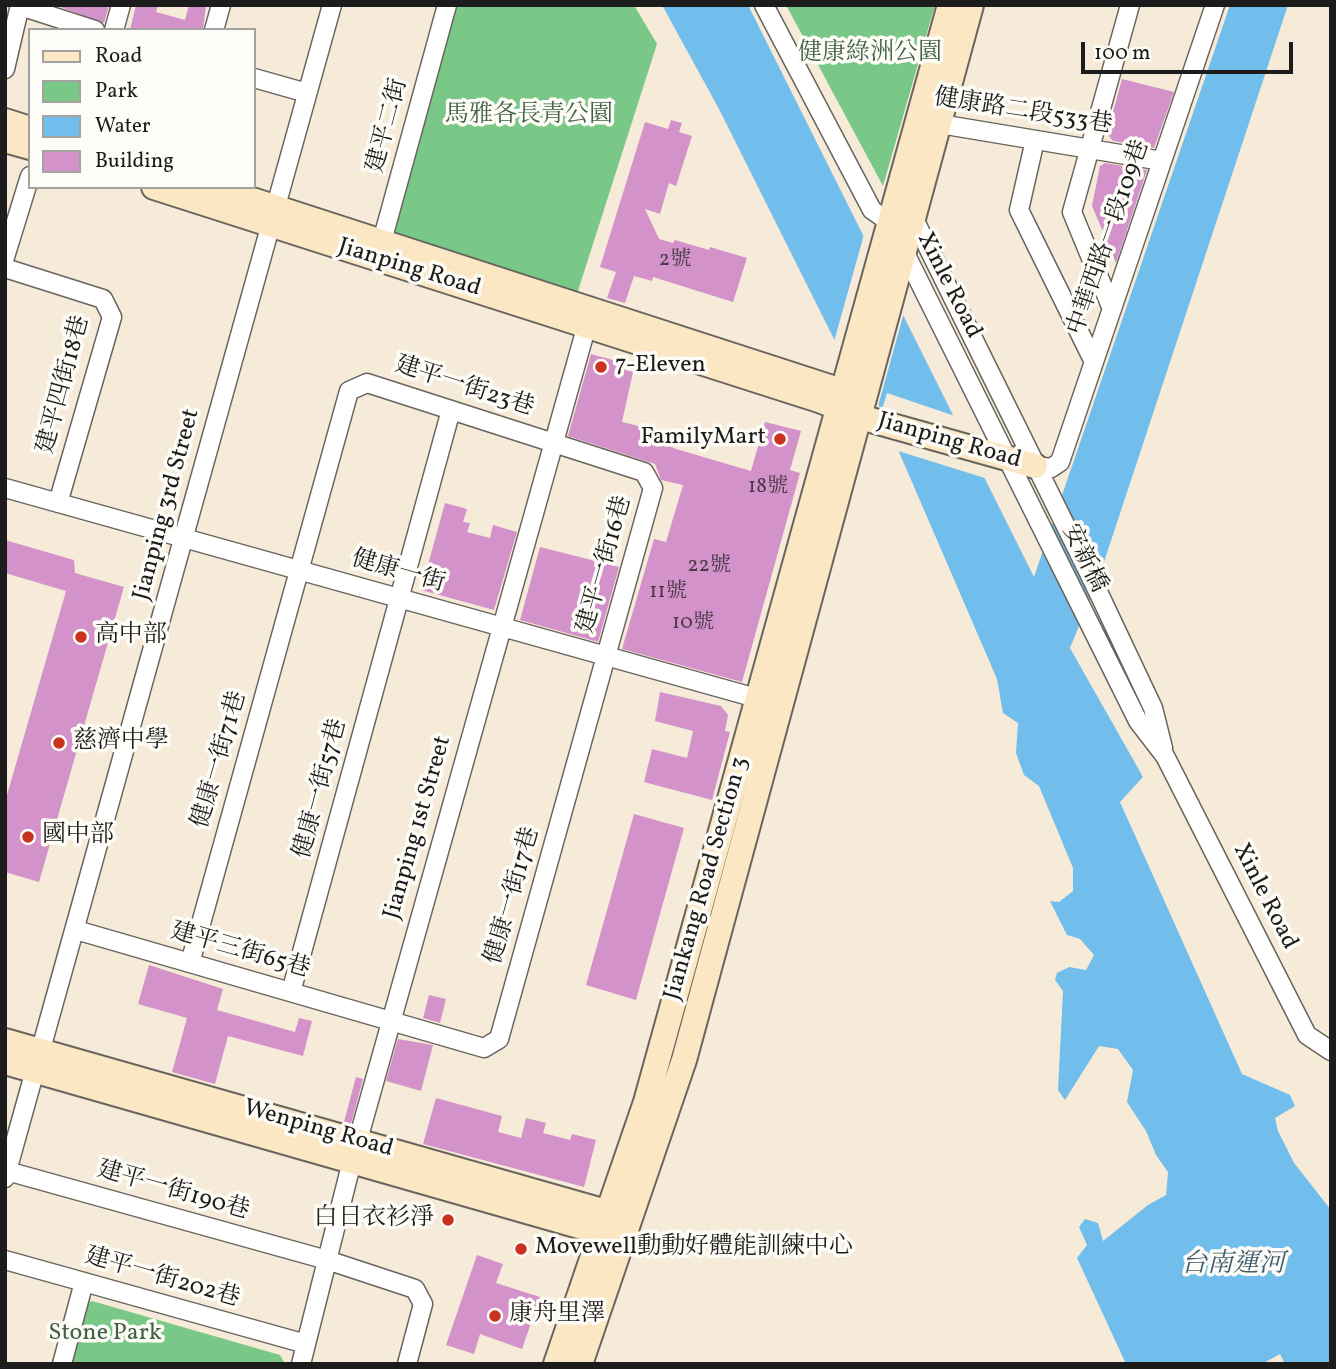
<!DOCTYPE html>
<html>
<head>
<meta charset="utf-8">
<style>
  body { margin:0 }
  #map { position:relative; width:1336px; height:1369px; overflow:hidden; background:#f6ebd8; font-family:Vollkorn,serif }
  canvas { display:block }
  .frame { position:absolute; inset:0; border:7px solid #1c1c1c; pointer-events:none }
  .legend { position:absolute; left:28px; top:28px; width:228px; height:161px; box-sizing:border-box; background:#fdfcf7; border:2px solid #a3a29f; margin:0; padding:9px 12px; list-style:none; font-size:21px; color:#1c1c1c }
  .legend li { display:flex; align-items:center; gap:14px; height:35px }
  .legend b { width:35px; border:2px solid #a3a29f }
  .scale { position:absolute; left:1081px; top:42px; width:212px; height:32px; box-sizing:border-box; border:4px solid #1c1c1c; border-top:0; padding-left:9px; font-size:21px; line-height:24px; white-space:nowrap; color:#1c1c1c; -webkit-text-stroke:5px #fdfcf7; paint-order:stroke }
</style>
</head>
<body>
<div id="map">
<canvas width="1336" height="1369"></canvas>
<div class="frame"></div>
<ul class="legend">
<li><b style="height:9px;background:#fbe7c3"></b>Road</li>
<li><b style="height:19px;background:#7ac888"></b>Park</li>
<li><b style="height:19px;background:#71bdeb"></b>Water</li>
<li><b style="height:19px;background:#d392c9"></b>Building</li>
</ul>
<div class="scale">100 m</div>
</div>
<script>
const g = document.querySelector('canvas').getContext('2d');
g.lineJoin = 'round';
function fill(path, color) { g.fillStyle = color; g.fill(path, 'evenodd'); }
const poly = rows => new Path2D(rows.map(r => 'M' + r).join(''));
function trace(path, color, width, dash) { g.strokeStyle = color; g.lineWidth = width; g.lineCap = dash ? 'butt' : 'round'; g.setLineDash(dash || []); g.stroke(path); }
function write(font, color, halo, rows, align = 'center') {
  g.font = font + ' Vollkorn,"Noto Serif TC",serif'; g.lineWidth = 7; g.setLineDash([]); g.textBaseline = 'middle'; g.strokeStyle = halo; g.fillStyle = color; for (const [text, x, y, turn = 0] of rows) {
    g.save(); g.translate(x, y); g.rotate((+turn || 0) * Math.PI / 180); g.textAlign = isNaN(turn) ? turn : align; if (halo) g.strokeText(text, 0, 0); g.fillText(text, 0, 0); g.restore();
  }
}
fill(poly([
  [457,5,634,5,657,44,577,294,400,239,394,230],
  [786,5,935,5,883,186],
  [92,1301,280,1355,285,1364,67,1364,83,1305]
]), '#7ac888');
fill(poly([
  [662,5,748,5,1034,577,1230,5,1288,5,1099,577,1070,648,1143,777,1120,802,1242,1074,1290,1095,1295,1106,1275,1118,1278,1131,1294,1163,1331,1210,1331,1364,1285,1364,1280,1354,1262,1364,1126,1364,1077,1258,1087,1245,1079,1227,1085,1219,1098,1223,1103,1241,1148,1205,1166,1195,1168,1172,1156,1155,1146,1131,1127,1102,1133,1070,1118,1049,1099,1046,1065,1100,1058,1090,1063,991,1055,980,1057,973,1069,967,1086,970,1094,955,1080,939,1067,935,1050,901,1059,902,1073,891,1073,868,1039,786,1024,775,1016,753,1018,723,1003,713,997,679,877,401,839,349,719,109]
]), '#71bdeb');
fill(poly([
  [865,231,905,309,877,410,833,345],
  [887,393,958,417,988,479,895,450,880,416]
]), '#f6ebd8');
fill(poly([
  [55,5,109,5,104,23],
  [136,5,158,5,156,12,185,20,189,5,206,5,203,30,130,30],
  [1122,79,1174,92,1154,148,1113,141,1107,134],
  [671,120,682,123,679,132,692,136,676,186,669,183,660,214,645,209,659,239,673,243,675,240,709,250,710,247,747,258,733,302,653,277,652,281,634,276,625,303,607,298,616,272,600,267,645,122,668,129],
  [1105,163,1147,170,1116,263,1092,206,1100,166],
  [591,354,627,364,625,370,633,372,622,422,668,433,665,444,676,449,751,471,765,422,801,431,790,470,800,473,742,682,622,649,654,539,666,542,683,485,661,480,655,464,568,436],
  [445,503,467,509,463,522,470,523,467,532,490,538,493,525,517,532,494,610,421,590],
  [5,540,74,560,75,573,124,587,39,882,5,872,5,802,66,591,5,573],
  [540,547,619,567,598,642,520,620],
  [660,692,721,706,728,715,725,731,730,732,712,800,644,782,652,749,687,758,693,731,655,721],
  [634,814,684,828,636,1000,586,985],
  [149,965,223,989,217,1010,295,1032,299,1018,312,1021,303,1056,228,1036,215,1084,172,1072,187,1018,138,1004],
  [429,995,446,999,440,1023,423,1018],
  [398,1039,433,1045,421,1091,386,1081],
  [356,1077,363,1079,351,1124,344,1122],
  [436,1098,502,1116,498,1132,521,1138,526,1118,546,1123,543,1133,570,1140,572,1134,596,1140,584,1187,423,1144],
  [477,1255,503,1264,496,1283,540,1297,522,1349,480,1334,474,1354,446,1345]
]), '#d392c9');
const street = poly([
  [764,5,872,210,889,222,904,251,1138,721,1165,756,1307,1035,1331,1051],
  [20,6,95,30],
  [114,30,121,5],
  [214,30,221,5],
  [5,69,20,5],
  [254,78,307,93],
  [928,122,1162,161],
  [1035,140,1019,210,1094,362],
  [909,218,913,217,1093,581,1153,708,1163,748],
  [379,252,447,5],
  [5,257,30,176],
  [5,268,103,299,112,317,58,503],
  [1112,309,1072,212,1130,5],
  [1035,466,1051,468,1060,462,1215,5],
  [5,488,767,701],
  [76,930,190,963,484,1048,499,1039,653,488,644,472,367,383,349,391,190,963],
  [291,992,451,410],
  [7,1171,327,1260,415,1289,423,1304,407,1364],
  [5,1178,332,5],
  [5,1260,306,1344],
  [62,1364,84,1282],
  [301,1364,352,1161,590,314]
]);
const secondary = poly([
  [5,121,30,129],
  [5,140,30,147],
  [154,187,819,400,871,420,1035,466],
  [212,187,857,396],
  [5,1041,620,1216],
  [5,1062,614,1236],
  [556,1364,646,1102,950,5],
  [580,1364,684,1060,971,5]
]);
trace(street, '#68645e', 21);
trace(secondary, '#68645e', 28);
trace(street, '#fff', 18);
trace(secondary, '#fbe7c3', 24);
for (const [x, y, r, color] of [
  [601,367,7,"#c8321e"],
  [780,439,7,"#c8321e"],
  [81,637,7,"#c8321e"],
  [59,743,7,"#c8321e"],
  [28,837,7,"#c8321e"],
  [448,1220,7,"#c8321e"],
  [521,1249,7,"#c8321e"],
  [495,1316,7,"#c8321e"]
]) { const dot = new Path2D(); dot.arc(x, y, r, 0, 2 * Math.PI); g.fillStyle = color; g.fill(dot); trace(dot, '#fdfcf7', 2.5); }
write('21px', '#4a3a47', null, [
  ["2號",675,261],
  ["18號",768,488],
  ["22號",709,567],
  ["11號",668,593],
  ["10號",693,624]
]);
write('24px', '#426147', '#fdfcf7', [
  ["健康綠洲公園",870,55],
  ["馬雅各長青公園",529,117],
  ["Stone Park",105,1335]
]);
write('24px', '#1c1c1c', '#fdfcf7', [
  ["健康路二段533巷",1023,113,9],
  ["建平二街",389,126,-75],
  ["中華西路一段109巷",1110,238,-71],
  ["Jianping Road",409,269,17],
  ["Xinle Road",948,286,63],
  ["建平四街18巷",65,385,-75],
  ["建平一街23巷",464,388,18],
  ["Jianping Road",949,442,16],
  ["Jianping 3rd Street",168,505,-75],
  ["安新橋",1083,559,64],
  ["建平一街16巷",606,565,-74],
  ["健康一街",398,573,16],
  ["健康一街71巷",221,760,-74],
  ["健康一街57巷",322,789,-75],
  ["Jianping 1st Street",419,828,-74],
  ["Jiankang Road Section 3",708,879,-74],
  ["健康一街17巷",514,896,-74],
  ["Xinle Road",1264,897,63],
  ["建平三街65巷",240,952,16],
  ["Wenping Road",318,1130,16],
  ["建平一街190巷",173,1192,16],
  ["建平一街202巷",162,1279,16]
]);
write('24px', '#1c1c1c', '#fdfcf7', [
  ["7-Eleven",615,367],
  ["FamilyMart",766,439,"right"],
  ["高中部",95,637],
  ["慈濟中學",73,743],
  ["國中部",42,837],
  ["白日衣衫淨",434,1220,"right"],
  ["Movewell動動好體能訓練中心",535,1249],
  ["康舟里澤",509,1316]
], 'left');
write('italic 26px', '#3e5c6f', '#fdfcf7', [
  ["台南運河",1233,1266]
]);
</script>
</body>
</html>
